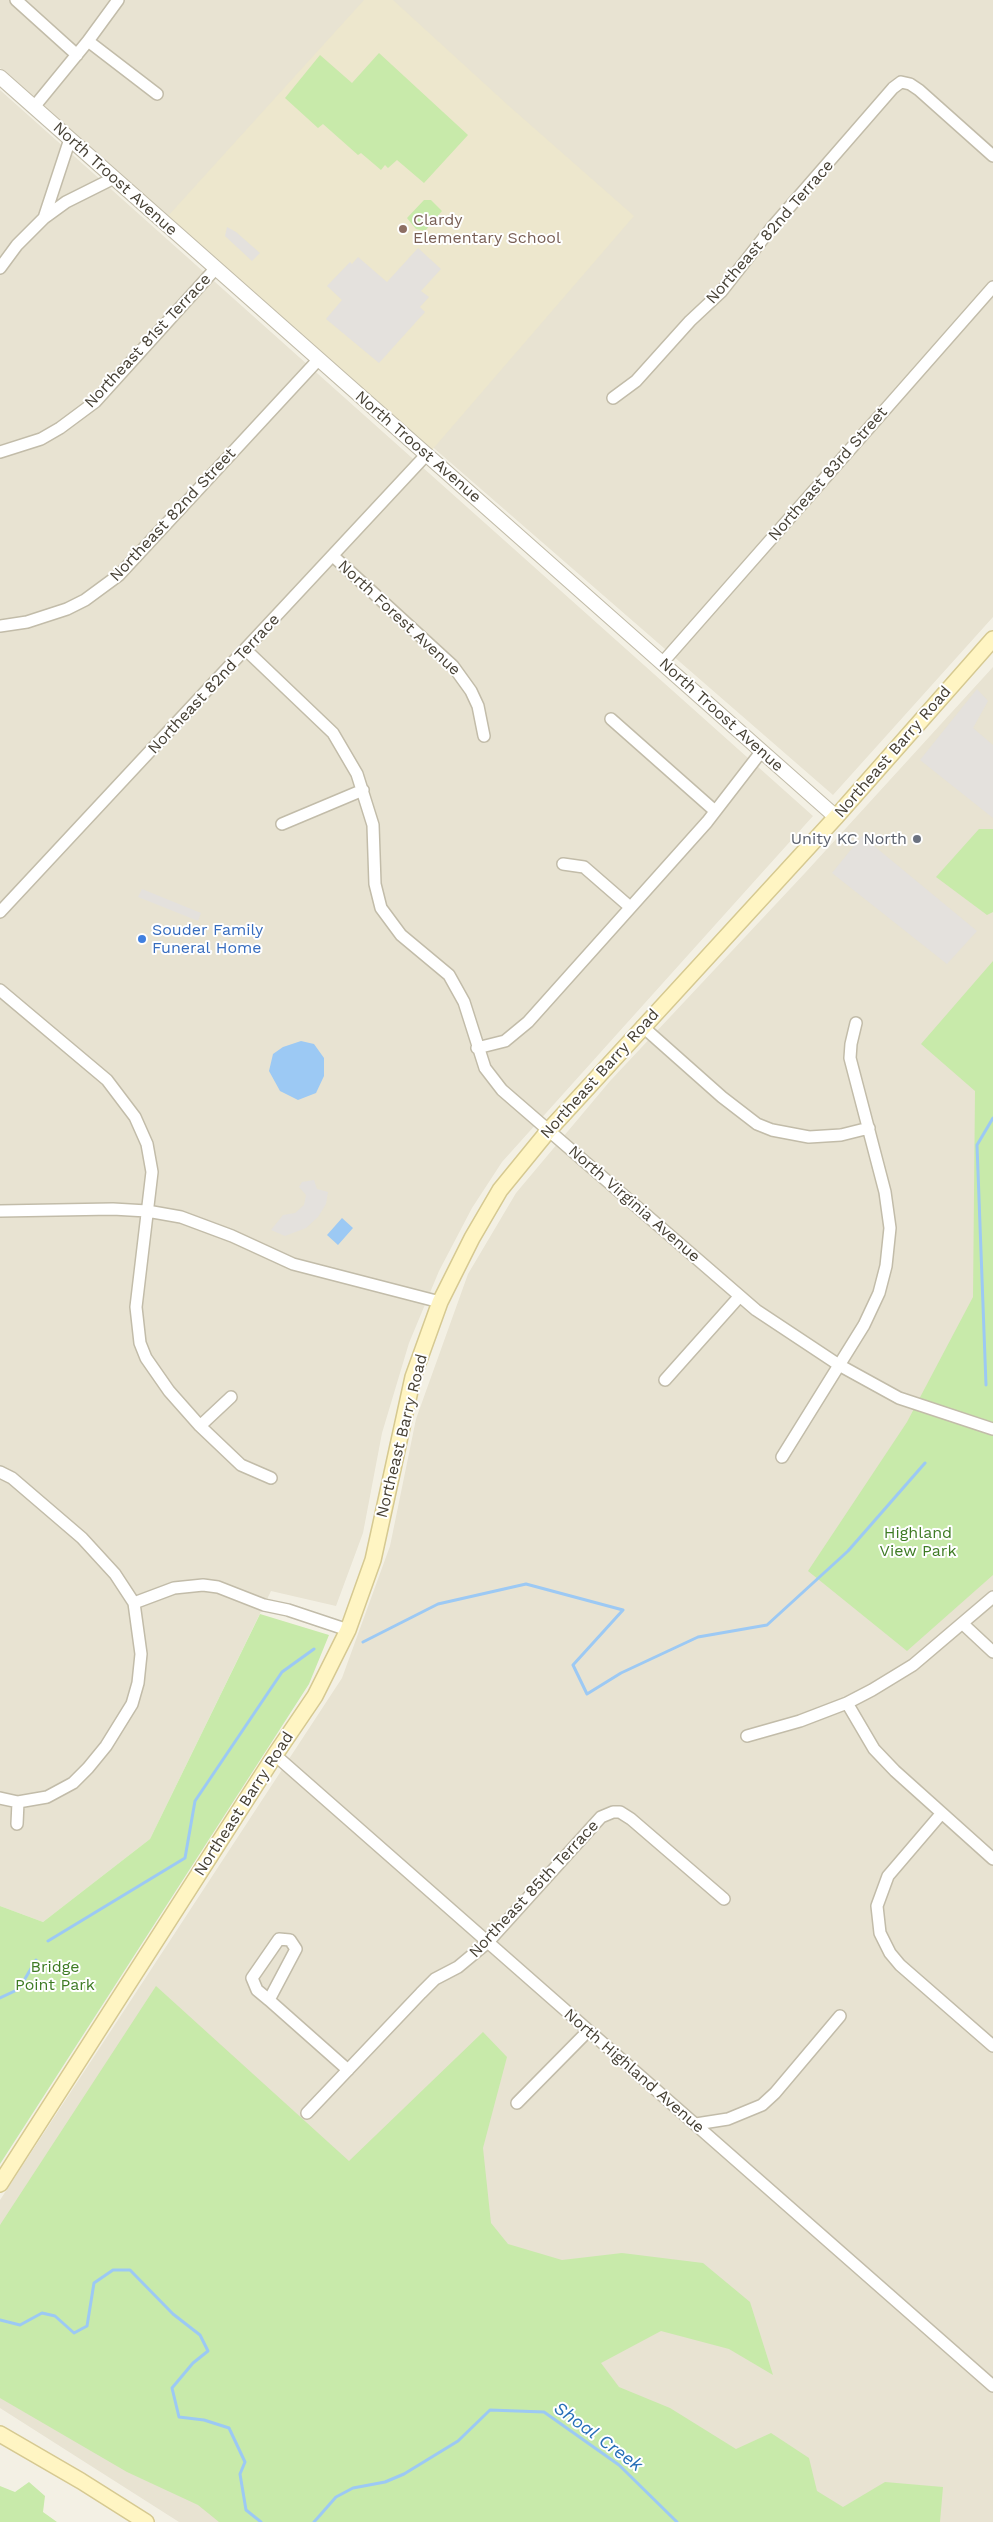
<!DOCTYPE html>
<html>
<head>
<meta charset="utf-8">
<style>
  body { margin:0 }
  canvas { display:block; background:#f3f0e4 }
</style>
</head>
<body>
<canvas width="993" height="2522"></canvas>
<script>
const g = document.querySelector('canvas').getContext('2d');
g.lineJoin = 'round';
function fill(path, color) { g.fillStyle = color; g.fill(path, 'evenodd'); }
const poly = rows => new Path2D(rows.map(r => 'M' + r).join(''));
function trace(path, color, width, dash) { g.strokeStyle = color; g.lineWidth = width; g.lineCap = dash ? 'butt' : 'round'; g.setLineDash(dash || []); g.stroke(path); }
function write(font, color, halo, rows, align = 'center') {
  g.font = font + ' "Work Sans",sans-serif'; g.lineWidth = 4; g.setLineDash([]); g.textBaseline = 'middle'; g.strokeStyle = halo; g.fillStyle = color; for (const [text, x, y, turn = 0] of rows) {
    g.save(); g.translate(x, y); g.rotate((+turn || 0) * Math.PI / 180); g.textAlign = isNaN(turn) ? turn : align; if (halo) g.strokeText(text, 0, 0); g.fillText(text, 0, 0); g.restore();
  }
}
fill(poly([
  [0,0,993,0,993,617,833,795,168,217,0,68],
  [0,90,813,816,502,1162,472,1208,439,1271,409,1343,382,1433,363,1533,336,1606,271,1591,150,1839,43,1922,0,1906],
  [993,667,993,2522,179,2522,0,2408,0,2200,342,1678,390,1546,416,1419,468,1274,516,1193,610,1081,805,873]
]), '#e8e3d2');
fill(poly([
  [364,0,393,0,509,106,634,216,432,450,168,216]
]), '#ede7cd');
fill(poly([
  [379,53,468,135,424,183,397,160,388,168,385,165,381,170,361,153,358,155,323,124,318,128,285,98,320,55,352,83],
  [424,200,431,200,442,211,425,231,416,229,407,218],
  [979,829,993,829,993,912,987,915,936,877],
  [993,961,993,1575,907,1651,808,1571,907,1422,973,1297,975,1091,921,1044],
  [260,1614,329,1635,309,1684,0,2164,0,1906,43,1922,150,1839],
  [156,1986,349,2161,483,2032,507,2057,483,2148,491,2223,508,2244,562,2260,622,2253,703,2263,750,2302,773,2375,729,2349,661,2331,601,2363,619,2387,670,2408,736,2449,771,2433,809,2458,817,2491,843,2507,885,2482,943,2487,940,2522,219,2522,198,2505,127,2472,0,2398,0,2225],
  [29,2482,45,2496,43,2512,57,2522,0,2522,0,2486,15,2492]
]), '#c8eaaa');
fill(poly([
  [227,227,236,232,260,253,252,261,225,236],
  [418,248,441,269,421,291,429,297,420,307,425,312,379,363,326,319,342,300,327,286,350,262,352,264,358,257,387,282],
  [977,689,988,701,973,728,993,745,993,818,920,760],
  [862,836,977,931,947,964,832,873],
  [142,889,201,913,198,921,138,897],
  [314,1180,317,1189,328,1192,326,1204,318,1217,306,1228,285,1236,271,1230,283,1215,295,1213,304,1205,306,1195,299,1187,302,1182]
]), '#e4e1dd');
fill(poly([
  [301,1041,314,1044,324,1058,324,1076,316,1093,298,1100,280,1091,269,1071,273,1054,283,1047],
  [342,1218,353,1228,338,1245,327,1235]
]), '#9cc9f4');
trace(poly([
  [986,1385,977,1145,993,1118],
  [363,1642,438,1604,526,1584,623,1610,573,1665,587,1694,621,1673,698,1637,767,1625,848,1551,925,1463],
  [48,1941,185,1858,195,1801,282,1672,314,1649],
  [0,1998,19,1989,36,1960],
  [0,2320,20,2325,42,2313,55,2316,74,2333,87,2326,94,2283,113,2270,130,2270,173,2314,200,2335,208,2351,193,2363,172,2388,179,2417,204,2420,229,2428,245,2462,240,2474,246,2510,261,2522],
  [314,2522,336,2497,353,2488,385,2482,404,2474,458,2441,490,2410,544,2412,619,2465,677,2522]
]), '#9cc9f4', 3);
const minor = poly([
  [16,0,77,55],
  [88,41,157,94],
  [34,107,88,41,118,0],
  [44,218,70,139],
  [0,268,17,245,44,218,66,202,114,178],
  [613,398,636,381,690,321,721,292,773,226,893,88,901,82,910,84,919,90,993,156],
  [0,452,41,439,60,428,95,402,216,268],
  [333,556,453,666,471,691,478,706,484,736],
  [0,626,27,622,67,609,85,600,119,575,318,360],
  [246,650,333,733,357,774,373,825,375,884,381,908,401,935,449,975,464,1002,485,1068,502,1090,756,1310,839,1365,899,1398,993,1429],
  [663,662,993,287],
  [611,719,715,811],
  [282,824,363,790],
  [563,864,584,867,630,907],
  [0,912,427,454],
  [0,990,107,1080,135,1117,147,1144,152,1172,136,1307,140,1343,146,1358,169,1391,200,1426,241,1465,271,1478],
  [642,1026,722,1097,757,1124,772,1130,809,1137,841,1135,869,1128],
  [477,1048,505,1041,528,1022,707,822,761,752],
  [0,1211,113,1209,147,1211,181,1217,232,1236,293,1264,440,1302],
  [665,1380,739,1297],
  [200,1426,231,1397],
  [782,1457,864,1325,879,1293,886,1266,890,1228,885,1192,850,1058,851,1044,856,1023],
  [0,1472,12,1478,82,1538,115,1574,134,1603,141,1654,138,1683,132,1704,106,1746,88,1768,73,1783,47,1797,18,1802,0,1798],
  [134,1603,174,1588,203,1585,218,1587,264,1605,288,1610,348,1630],
  [963,1624,993,1652],
  [847,1703,874,1749,895,1771,993,1859],
  [747,1736,800,1721,847,1703,872,1690,913,1665,993,1597],
  [275,1755,993,2386],
  [941,1814,888,1876,877,1906,880,1933,890,1953,900,1965,993,2046],
  [17,1824,18,1802],
  [269,2000,296,1949,290,1940,279,1939,252,1978,257,1990,269,2000,348,2070],
  [517,2103,588,2031],
  [307,2113,421,1993,435,1979,458,1967,488,1942,601,1817,613,1812,620,1812,631,1819,724,1899],
  [696,2124,728,2119,762,2105,775,2093,840,2016]
]);
const tertiary = poly([
  [0,77,836,817]
]);
const secondary = poly([
  [0,2184,275,1755,315,1696,348,1630,373,1560,413,1377,440,1302,472,1238,500,1190,549,1130,836,817,993,639],
  [0,2434,81,2481,146,2522]
]);
trace(minor, '#c2bca9', 14);
trace(tertiary, '#c2bca9', 16);
trace(secondary, '#d6c991', 18);
trace(minor, '#fff', 11);
trace(tertiary, '#fff', 14);
trace(secondary, '#fff5c3', 15);
for (const [x, y, r, color] of [
  [403,229,5,"#8d6e63"],
  [917,839,5,"#6b7280"],
  [142,939,5,"#3f7fe0"]
]) { const dot = new Path2D(); dot.arc(x, y, r, 0, 2 * Math.PI); g.fillStyle = color; g.fill(dot); trace(dot, '#fff', 2); }
write('16px', '#464034', '#fff', [
  ["North Troost Avenue",115,179,42],
  ["Northeast 82nd Terrace",770,232,-49],
  ["Northeast 81st Terrace",148,341,-47],
  ["North Troost Avenue",418,447,41],
  ["Northeast 83rd Street",828,474,-49],
  ["Northeast 82nd Street",173,515,-47],
  ["North Forest Avenue",399,618,43],
  ["Northeast 82nd Terrace",214,684,-47],
  ["North Troost Avenue",721,715,42],
  ["Northeast Barry Road",893,752,-49],
  ["Northeast Barry Road",600,1074,-48],
  ["North Virginia Avenue",634,1204,41],
  ["Northeast Barry Road",402,1436,-76],
  ["Northeast Barry Road",244,1804,-57],
  ["Northeast 85th Terrace",534,1889,-47],
  ["North Highland Avenue",634,2071,41]
]);
write('16px', '#785e54', '#fff', [
  ["Clardy",413,220],
  ["Elementary School",413,238]
], 'left');
write('16px', '#5b616d', '#fff', [
  ["Unity KC North",907,839]
], 'right');
write('16px', '#366cbe', '#fff', [
  ["Souder Family",152,930],
  ["Funeral Home",152,948]
], 'left');
write('16px', '#3e7b24', '#fff', [
  ["Highland",918,1533],
  ["View Park",918,1551],
  ["Bridge",55,1967],
  ["Point Park",55,1985]
]);
write('italic 18px', '#276fb8', '#fff', [
  ["Shoal Creek",598,2437,36]
]);
</script>
</body>
</html>
